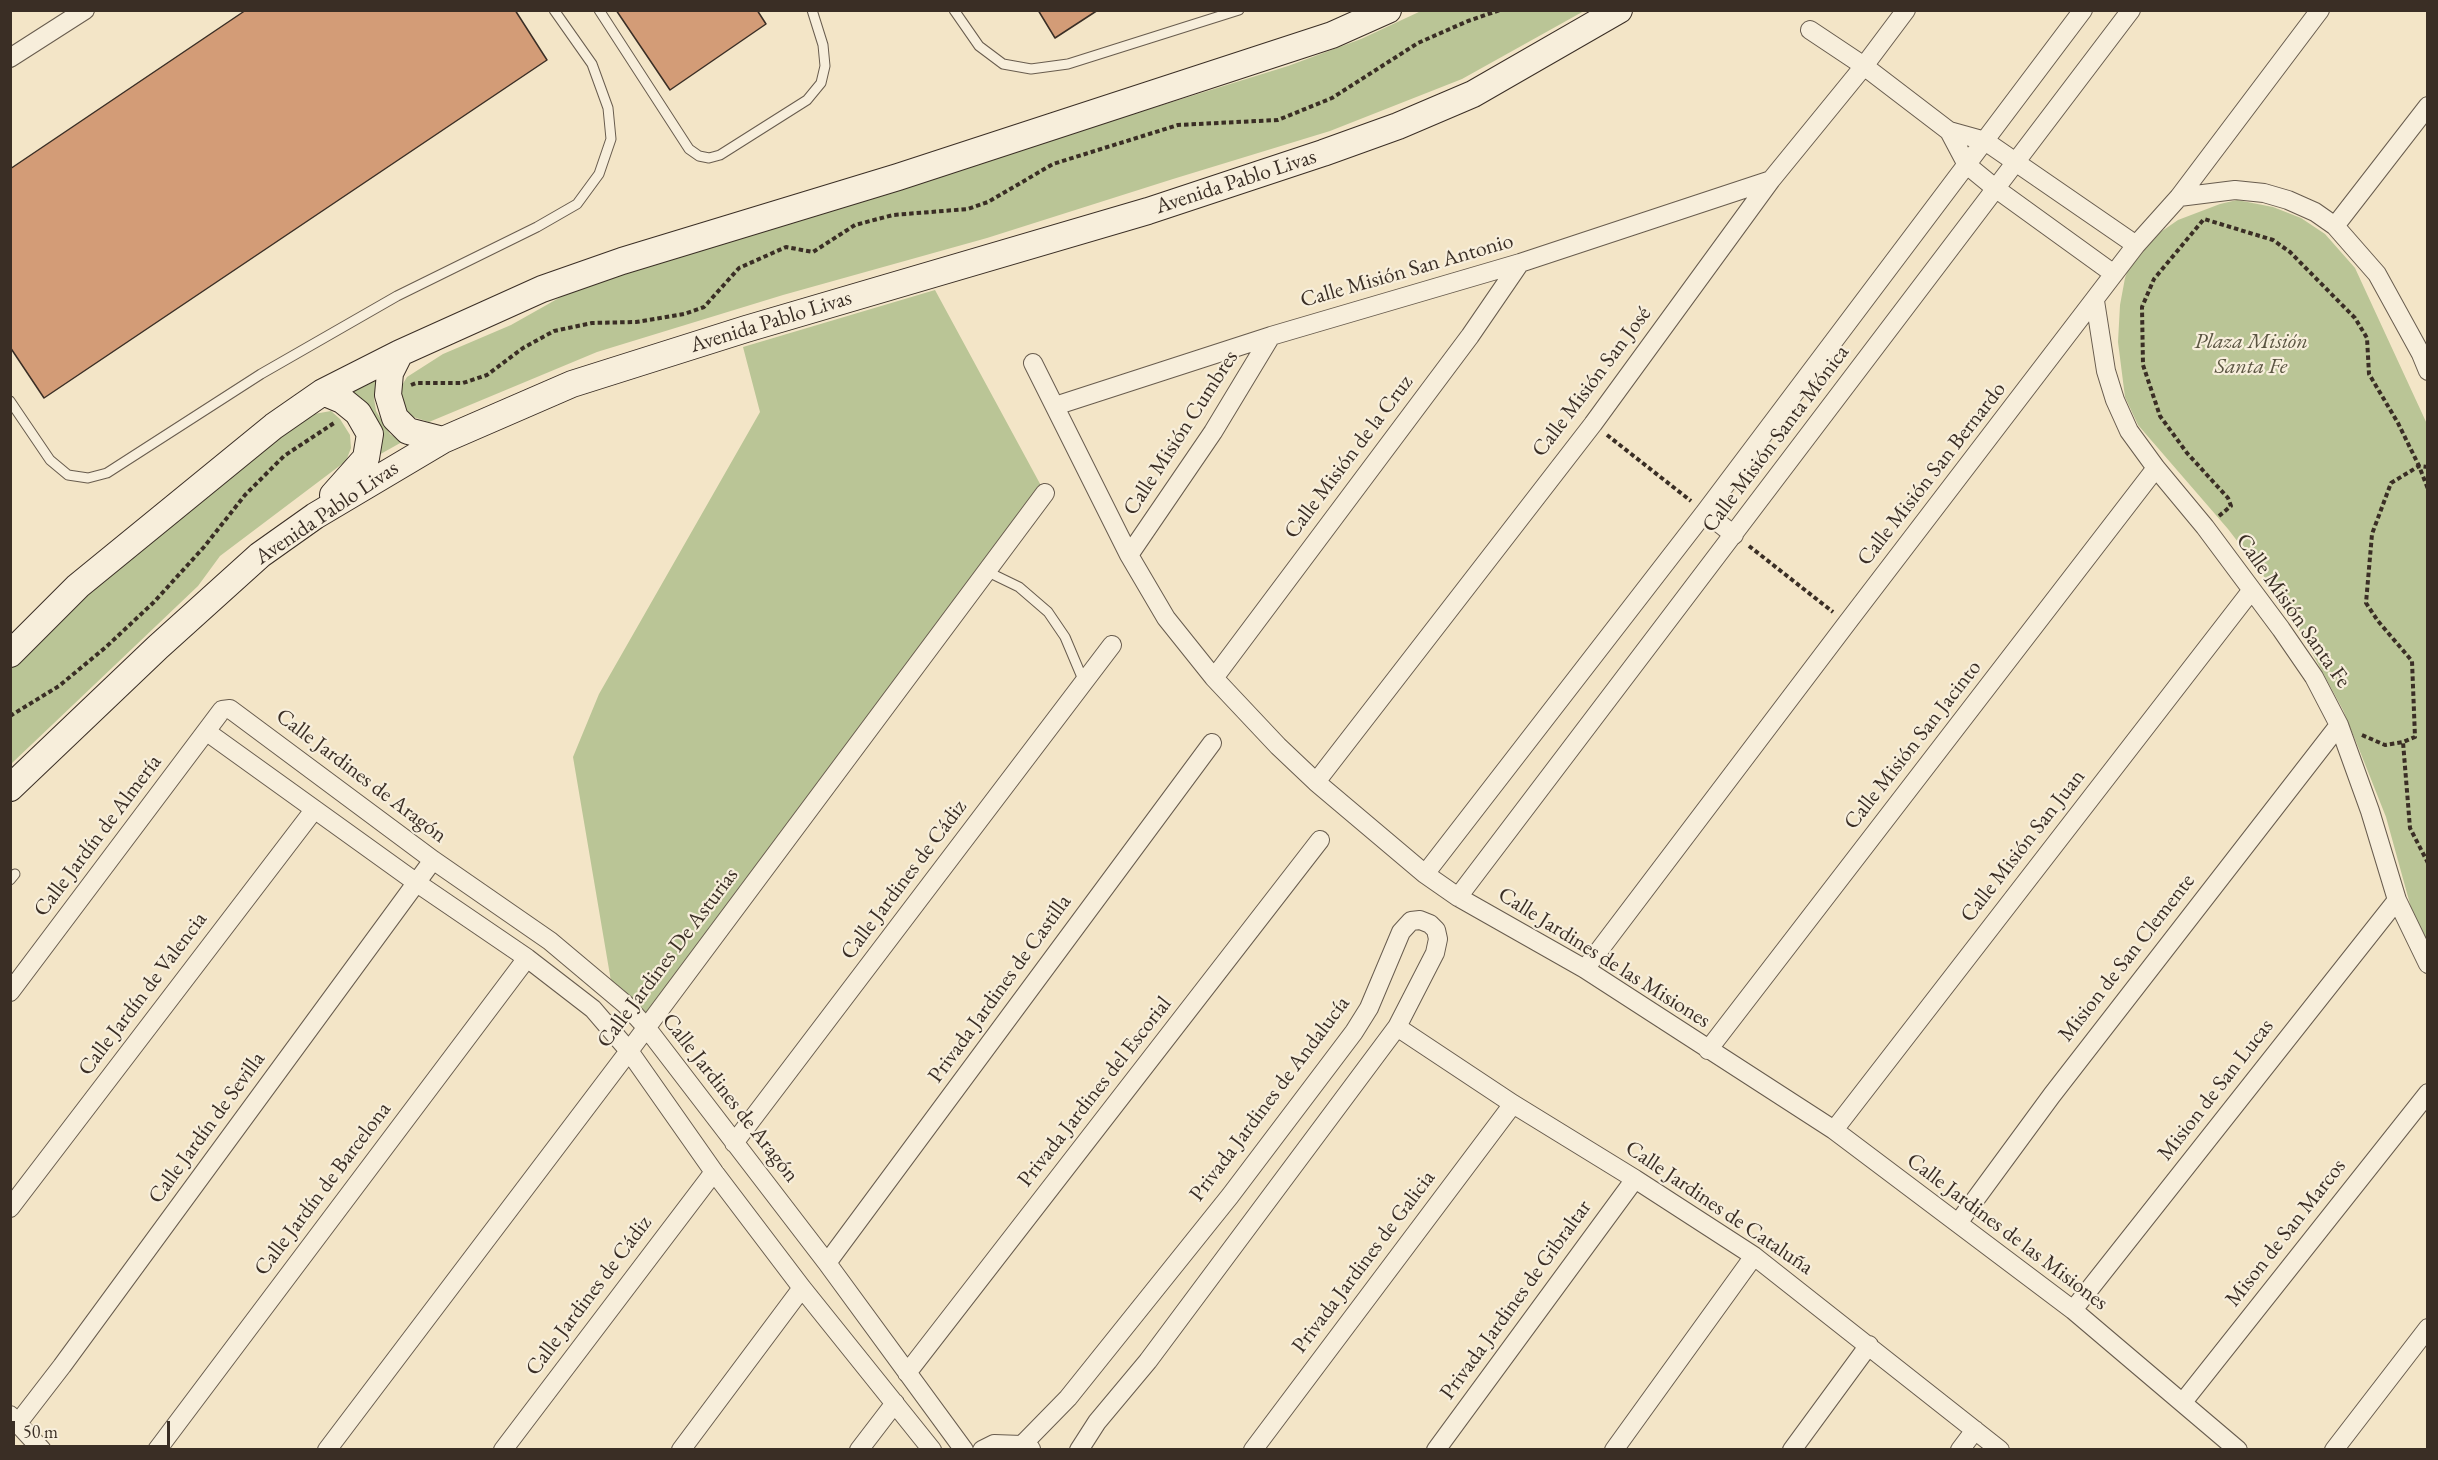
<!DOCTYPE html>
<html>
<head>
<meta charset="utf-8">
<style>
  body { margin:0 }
  #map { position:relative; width:2438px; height:1460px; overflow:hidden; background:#f3e5c7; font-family:"EB Garamond",serif }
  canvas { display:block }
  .frame { position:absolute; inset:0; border:12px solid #3a2e25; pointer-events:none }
  .scale { position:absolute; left:12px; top:1421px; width:158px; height:27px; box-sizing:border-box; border:3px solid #3a2e25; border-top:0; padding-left:8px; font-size:18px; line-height:21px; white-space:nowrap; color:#3a2e25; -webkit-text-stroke:4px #f7eedb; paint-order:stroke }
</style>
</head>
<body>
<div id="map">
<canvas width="2438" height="1460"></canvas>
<div class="frame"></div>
<div class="scale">50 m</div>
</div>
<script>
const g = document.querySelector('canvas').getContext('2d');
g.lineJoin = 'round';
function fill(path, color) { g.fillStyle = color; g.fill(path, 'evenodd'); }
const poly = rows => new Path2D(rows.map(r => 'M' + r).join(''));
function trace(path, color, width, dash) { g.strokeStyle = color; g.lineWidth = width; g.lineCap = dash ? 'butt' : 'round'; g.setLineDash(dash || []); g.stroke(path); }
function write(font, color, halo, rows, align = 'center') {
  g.font = font + ' "EB Garamond",serif'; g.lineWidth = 4.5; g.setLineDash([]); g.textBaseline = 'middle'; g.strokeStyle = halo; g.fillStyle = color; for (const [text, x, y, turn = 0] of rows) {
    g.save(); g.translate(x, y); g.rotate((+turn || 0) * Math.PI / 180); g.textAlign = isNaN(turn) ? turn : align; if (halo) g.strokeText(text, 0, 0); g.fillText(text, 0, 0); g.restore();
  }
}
fill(poly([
  [1421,11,1584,11,1462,79,1330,131,1173,179,987,238,783,295,597,352,429,422,410,416,401,402,401,387,407,377,443,354,511,325,582,285,1288,66,1361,39],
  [2237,200,2273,207,2301,218,2325,234,2355,268,2427,424,2427,946,2413,915,2386,817,2361,754,2343,710,2304,638,2261,572,2228,529,2138,425,2125,397,2118,342,2120,305,2125,278,2133,257,2152,238,2178,220,2220,204],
  [935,290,1045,493,646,1027,613,993,573,757,599,694,760,412,743,347],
  [377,380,374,398,376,411,390,434,402,442,377,456,347,393],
  [331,411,340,419,350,435,351,448,346,461,220,556,198,586,11,764,11,667,69,609,205,491,314,414]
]), '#bac596');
const building = poly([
  [246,10,515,10,547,60,44,398,10,347,10,169,246,10],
  [616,10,757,10,766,24,670,90,616,10],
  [1038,10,1098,10,1055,38,1038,10]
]);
fill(building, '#d39c77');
trace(building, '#3a2e25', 1.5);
const service = poly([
  [599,10,689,149,699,156,709,158,720,155,807,100,821,83,825,66,823,45,812,10],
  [954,10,979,46,1003,64,1031,69,1068,64,1239,10],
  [10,401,50,460,68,475,88,478,107,473,261,374,397,296,537,227,577,204,599,174,611,139,608,108,592,64,554,10],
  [986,571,1019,587,1048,612,1065,637,1084,682],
  [10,880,15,874]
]);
const minor = poly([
  [1810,30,1864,66,1949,131,1985,141,2136,245],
  [10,58,85,10],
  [1949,131,1967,165,1995,188,2114,274],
  [2179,197,2235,190,2264,193,2288,200,2315,212,2335,226,2377,274,2421,354,2428,371],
  [2335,226,2428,106],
  [2095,301,2106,371,2115,400,2129,431,2156,468,2205,527,2281,629,2314,677,2339,725,2370,811,2397,900,2428,964],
  [1033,363,1129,555,1166,618,1214,678,1278,746,1316,782,1425,874,1458,897,1585,969,1834,1130,2073,1310,2238,1450],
  [1055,406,1271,336,1520,263,1771,180],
  [1705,512,1734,535],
  [1129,555,1213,432,1271,336],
  [1214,678,1470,336,1520,263],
  [207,732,417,883,527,958,593,1009,629,1051,714,1172,802,1288,932,1450],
  [1316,782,1593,424,1771,180,1864,66,1906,10],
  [1425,874,1705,512,2083,10],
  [1458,897,2131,10],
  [1585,969,1847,623,2136,245,2179,197,2320,10],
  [10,992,222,710,230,709,433,860,550,941,625,1004,646,1027,827,1263,964,1450],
  [1397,1027,1513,1104,1635,1179,1754,1256,2000,1450],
  [1708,1050,2156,468],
  [1834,1130,2251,591],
  [734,1143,1112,645],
  [10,1208,314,810],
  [1958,1223,2052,1095,2339,725],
  [827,1263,1212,743],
  [2073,1310,2397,900],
  [907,1373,1320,840],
  [2183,1402,2428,1093],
  [10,1415,42,1450],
  [18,1423,62,1366,433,860],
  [1022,1445,1068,1398,1230,1196,1354,1032,1369,1008,1401,932,1411,921,1420,920,1430,924,1436,930,1438,939,1435,953,1397,1027,1148,1361,1097,1422,1079,1450],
  [157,1450,527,958],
  [327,1450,629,1051,1045,493],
  [503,1450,714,1172],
  [681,1450,802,1288],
  [859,1450,895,1403],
  [982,1450,994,1444,1022,1445,1031,1449],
  [1253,1450,1513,1104],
  [1436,1450,1635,1179],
  [1614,1450,1754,1256],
  [1792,1450,1869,1345],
  [1960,1450,1975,1430],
  [2334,1450,2428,1328]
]);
const secondary = poly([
  [400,353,390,373,388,395,395,418,408,431,443,440],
  [323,392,342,400,358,413,370,434,366,458,333,495],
  [10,654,78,586,274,426,323,392,400,353,542,289,622,261,898,177,1332,35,1388,10],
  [10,788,158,647,260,555,315,516,443,440,572,384,746,329,1148,211,1323,153,1398,126,1473,94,1619,10]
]);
trace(service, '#685c4e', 11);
trace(minor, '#685c4e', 20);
trace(secondary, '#3a2e25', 28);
trace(poly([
  [411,385,416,383,463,383,487,375,523,348,554,331,592,323,636,322,684,314,704,307,739,268,786,247,813,252,855,225,893,215,968,209,988,202,1053,164,1178,125,1278,120,1332,98,1418,43,1468,21,1500,10],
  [1607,435,1691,501],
  [2428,467,2419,466,2391,483,2372,534,2366,603,2378,621,2412,661,2415,737,2403,742,2410,828,2428,863],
  [2219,516,2231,506,2228,498,2187,453,2160,416,2143,365,2142,307,2154,279,2204,219,2273,240,2290,252,2355,318,2367,338,2369,374,2398,423,2419,466,2428,489],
  [1749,546,1833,612],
  [10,716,59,686,106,647,154,602,204,547,245,495,284,456,334,423],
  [2362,735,2385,745,2403,742]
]), '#3a2e25', 4, [4.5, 3]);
trace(service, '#f7eedb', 9);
trace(minor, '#f7eedb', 18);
trace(secondary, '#f7eedb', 26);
write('22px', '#3a2e25', '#f7eedb', [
  ["Avenida Pablo Livas",1236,182,-18],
  ["Calle Misión San Antonio",1407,271,-16],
  ["Avenida Pablo Livas",771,322,-17],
  ["Calle Misión San José",1592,382,-53],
  ["Calle Misión Cumbres",1181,433,-57],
  ["Calle Misión Santa Mónica",1776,439,-53],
  ["Calle Misión de la Cruz",1349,457,-53],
  ["Calle Misión San Bernardo",1932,474,-52],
  ["Avenida Pablo Livas",327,513,-34],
  ["Calle Misión Santa Fe",2293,611,55],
  ["Calle Misión San Jacinto",1913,745,-52],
  ["Calle Jardines de Aragón",361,776,37],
  ["Calle Jardín de Almería",98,836,-53],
  ["Calle Misión San Juan",2023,846,-52],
  ["Calle Jardines de Cádiz",904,880,-53],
  ["Calle Jardines De Asturias",668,958,-53],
  ["Calle Jardines de las Misiones",1604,958,32],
  ["Mision de San Clemente",2127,958,-52],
  ["Privada Jardines de Castilla",1000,989,-54],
  ["Calle Jardín de Valencia",143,994,-53],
  ["Mision de San Lucas",2216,1090,-52],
  ["Privada Jardines del Escorial",1095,1092,-52],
  ["Calle Jardines de Aragón",730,1098,52],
  ["Privada Jardines de Andalucía",1270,1099,-53],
  ["Calle Jardín de Sevilla",207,1128,-54],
  ["Calle Jardín de Barcelona",323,1189,-53],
  ["Calle Jardines de Cataluña",1719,1208,34],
  ["Calle Jardines de las Misiones",2007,1232,37],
  ["Mison de San Marcos",2286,1233,-52],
  ["Privada Jardines de Galicia",1364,1262,-53],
  ["Calle Jardines de Cádiz",589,1296,-53],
  ["Privada Jardines de Gibraltar",1516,1300,-54]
]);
write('italic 22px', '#5a5441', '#f7eedb', [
  ["Plaza Misión",2251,342],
  ["Santa Fe",2251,367]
]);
</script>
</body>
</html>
